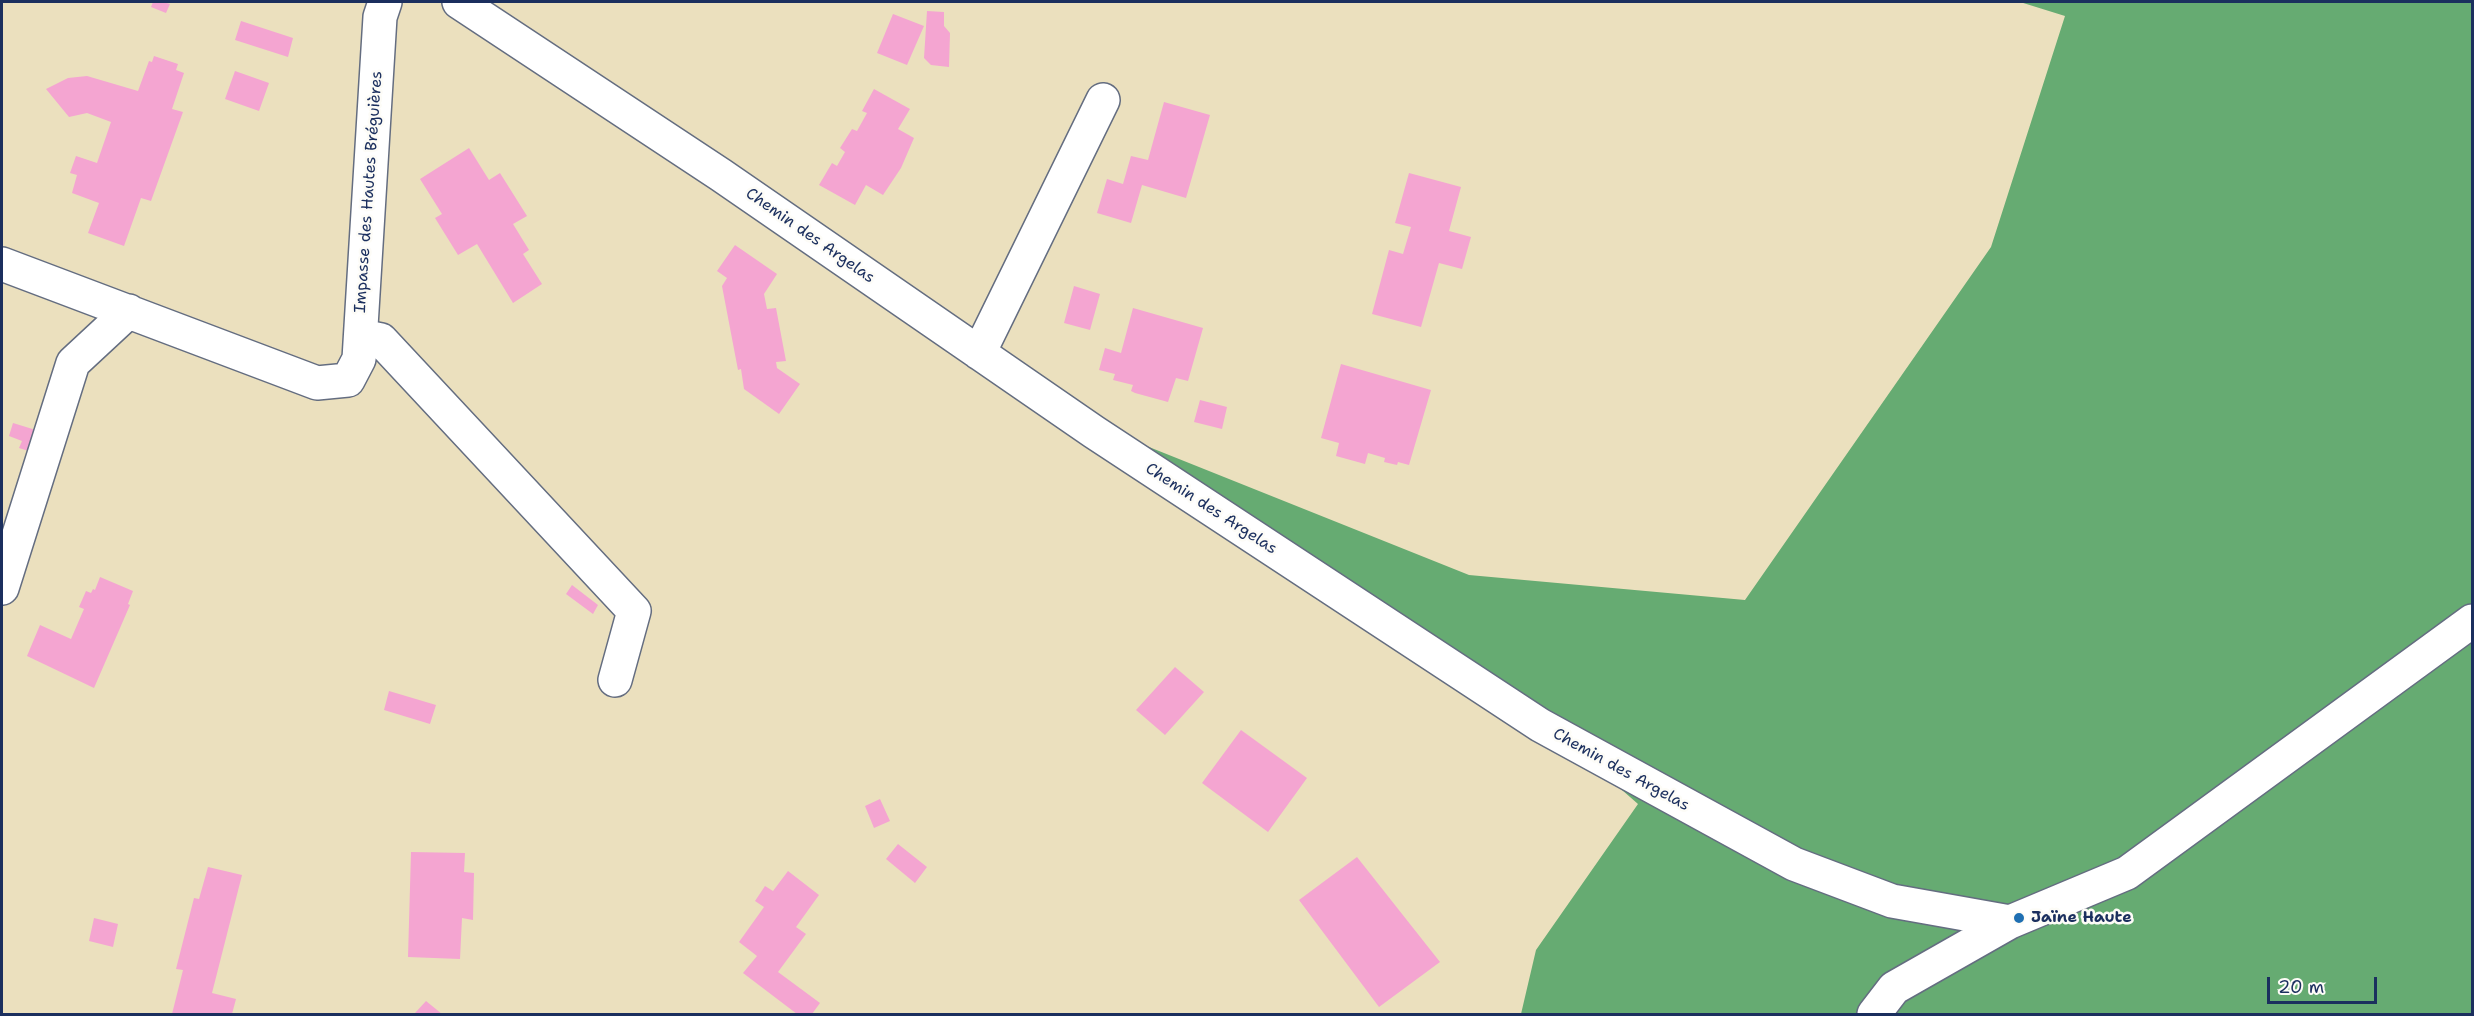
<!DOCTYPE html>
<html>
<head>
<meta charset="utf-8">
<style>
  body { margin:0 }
  #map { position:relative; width:2474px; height:1016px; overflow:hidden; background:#ebe0be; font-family:"Shantell Sans",sans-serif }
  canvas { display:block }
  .frame { position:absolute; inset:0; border:3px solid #1b2f5e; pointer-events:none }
  .scale { position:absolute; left:2267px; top:977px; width:110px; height:27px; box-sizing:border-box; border:3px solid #1b2f5e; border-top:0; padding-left:8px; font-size:18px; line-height:21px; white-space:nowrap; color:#1b2f5e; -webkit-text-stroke:4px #fdfcf7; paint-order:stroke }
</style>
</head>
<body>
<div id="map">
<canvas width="2474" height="1016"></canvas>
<div class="frame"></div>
<div class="scale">20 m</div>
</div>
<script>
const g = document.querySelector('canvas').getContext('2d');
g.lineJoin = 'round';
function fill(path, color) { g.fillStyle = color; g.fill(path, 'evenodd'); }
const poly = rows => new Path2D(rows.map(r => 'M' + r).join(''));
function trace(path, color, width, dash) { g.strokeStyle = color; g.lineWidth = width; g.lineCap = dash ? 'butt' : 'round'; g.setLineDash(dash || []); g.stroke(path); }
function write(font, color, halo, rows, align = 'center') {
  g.font = font + ' "Shantell Sans",sans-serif'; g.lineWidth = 5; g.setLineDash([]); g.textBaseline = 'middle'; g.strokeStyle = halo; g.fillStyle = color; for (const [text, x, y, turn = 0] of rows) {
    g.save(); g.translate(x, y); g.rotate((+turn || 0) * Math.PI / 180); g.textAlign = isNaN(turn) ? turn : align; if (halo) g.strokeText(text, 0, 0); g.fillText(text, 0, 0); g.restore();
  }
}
fill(poly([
  [2020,2,2472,2,2472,1014,1521,1014,1536,950,1638,804,1542,720,1039,403,1469,575,1745,600,1991,247,2065,16]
]), '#66ab72');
fill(poly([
  [153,2,163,2,170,4,166,13,151,7],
  [927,11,944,12,944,26,950,33,949,67,931,65,924,58],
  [893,14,924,26,907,65,877,53],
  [241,21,293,38,288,57,235,40],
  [154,56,178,64,176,70,184,73,172,109,183,112,151,201,141,198,124,246,88,233,99,203,72,193,77,175,70,173,76,156,97,163,111,122,87,113,69,117,46,89,68,78,87,76,138,91,149,61,152,62],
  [235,71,269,83,259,111,225,99],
  [874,89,910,109,898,129,914,138,901,168,883,195,866,185,855,205,819,185,832,163,837,166,845,152,840,148,852,129,857,131,867,113,862,111],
  [1164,102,1210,115,1186,198,1142,185,1131,223,1097,213,1107,179,1123,184,1131,156,1148,160],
  [469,148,489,180,500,173,527,216,513,224,529,250,523,254,542,284,513,303,477,244,458,255,435,218,442,214,420,179],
  [1409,173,1461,187,1449,231,1471,237,1462,269,1439,263,1421,327,1372,314,1389,250,1403,254,1411,227,1395,223],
  [735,245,777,274,764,294,767,309,776,308,786,361,776,362,777,368,800,384,779,414,744,389,741,369,738,370,722,286,727,278,717,271],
  [1074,286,1100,294,1090,330,1064,323],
  [1133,308,1203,328,1188,381,1176,378,1168,402,1135,393,1131,391,1133,385,1113,380,1115,374,1099,370,1105,348,1121,353],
  [1341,364,1431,390,1409,465,1398,462,1397,465,1384,462,1385,458,1368,453,1365,464,1336,456,1339,443,1321,438],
  [1200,400,1227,407,1222,429,1194,422],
  [13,423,39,431,32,452,19,448,22,441,9,436],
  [100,577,133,591,128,604,130,605,94,688,27,656,40,625,71,639,84,609,79,607,86,591,91,593,93,589,95,590],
  [572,585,598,605,593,614,566,594],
  [1175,667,1204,692,1165,735,1136,710],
  [389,691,436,705,430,724,384,710],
  [1241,730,1307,778,1268,832,1202,783],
  [880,799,890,821,874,828,865,806],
  [898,844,927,867,915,883,886,859],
  [411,852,465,853,464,872,474,873,473,920,462,918,460,959,408,957],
  [1357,857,1440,962,1379,1007,1299,900],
  [208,867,242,875,212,993,236,999,232,1014,172,1014,183,970,176,969,194,898,199,899],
  [788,871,819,895,796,927,806,934,778,972,820,1003,812,1014,797,1014,743,973,757,956,739,942,764,907,755,901,765,886,773,891],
  [94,918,118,924,113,947,89,941],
  [426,1001,442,1014,417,1014,415,1013]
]), '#f4a5d1');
const minor = poly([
  [459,2,721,175,1094,432,1540,725,1794,864,1892,901,2010,922],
  [2,264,317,383,348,380,359,359,380,17,385,2],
  [361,336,381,340,634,611,615,680],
  [979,353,1103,100],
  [2,588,73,363,129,311],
  [1874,1014,1894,988,2010,922,2127,873,2472,621]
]);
trace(minor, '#646d80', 36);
trace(minor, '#fff', 33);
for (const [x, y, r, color] of [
  [2019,918,6,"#1f6fb2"]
]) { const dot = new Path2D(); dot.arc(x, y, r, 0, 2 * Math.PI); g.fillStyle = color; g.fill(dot); trace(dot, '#fdfcf7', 2); }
write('16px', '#1b2f5e', '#fdfcf7', [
  ["Impasse des Hautes Bréguières",369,192,-86],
  ["Chemin des Argelas",810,236,35],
  ["Chemin des Argelas",1211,509,33],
  ["Chemin des Argelas",1621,770,29]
]);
write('bold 16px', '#1b2f5e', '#fdfcf7', [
  ["Jaïne Haute",2031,918]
], 'left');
</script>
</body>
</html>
